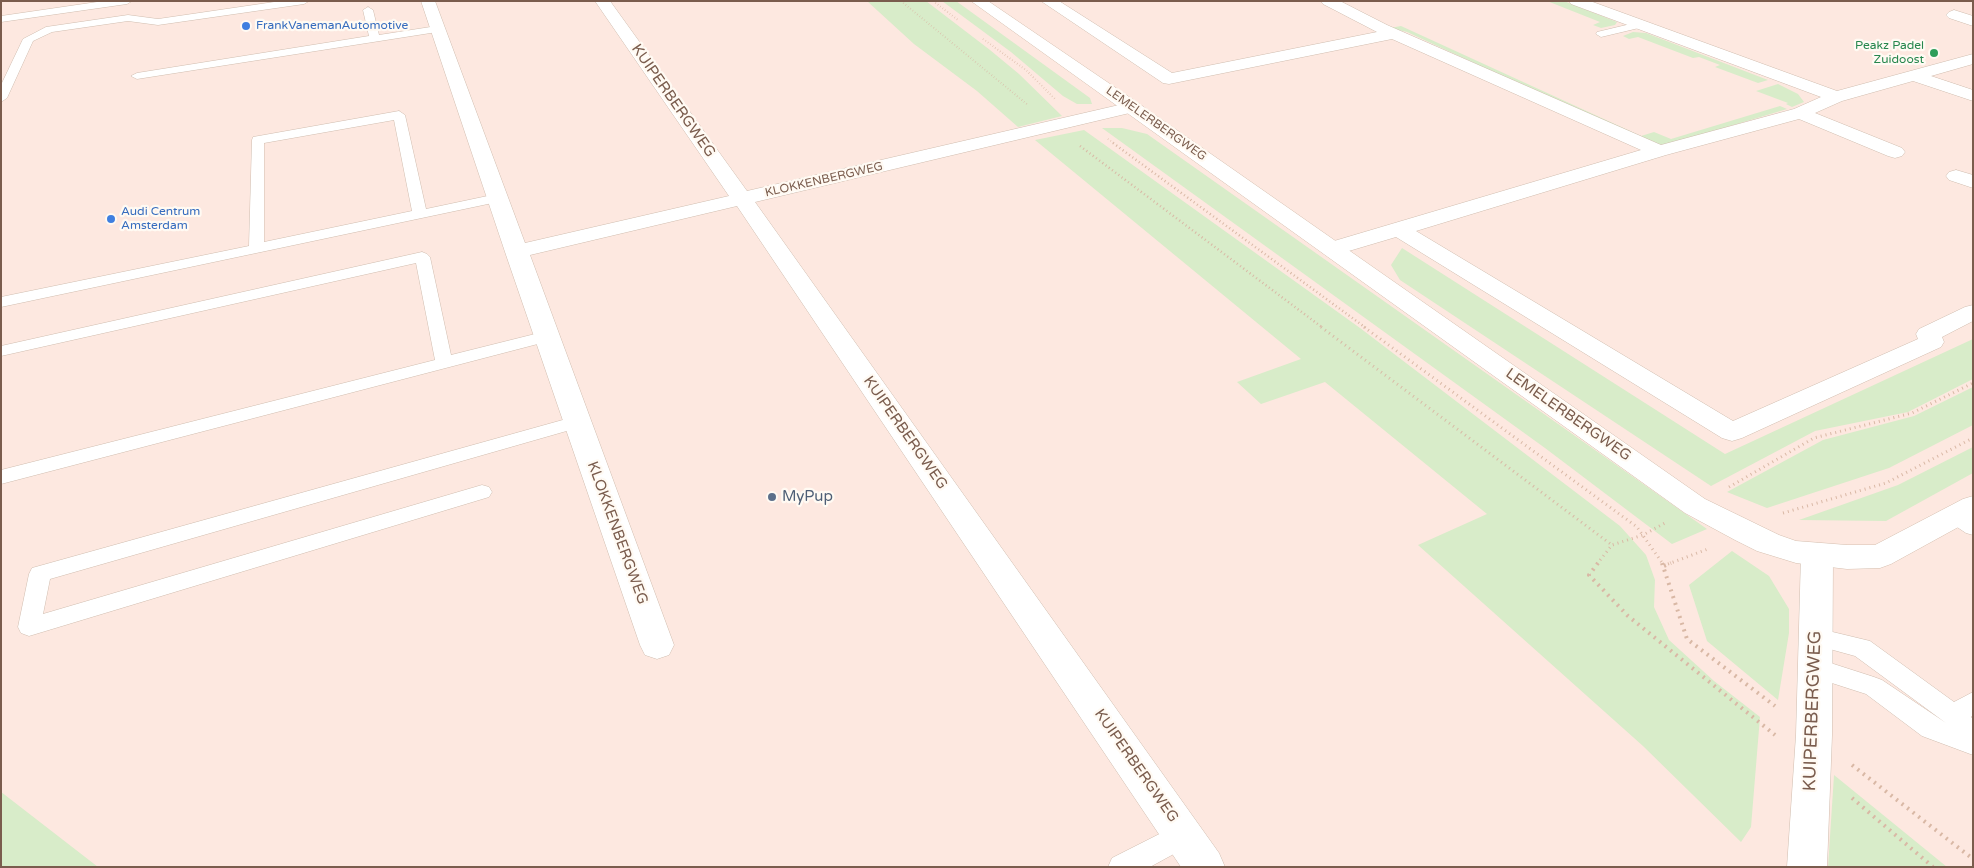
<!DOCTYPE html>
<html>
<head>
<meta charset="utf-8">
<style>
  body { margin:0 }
  #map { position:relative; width:1974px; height:868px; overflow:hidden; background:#fdf6ec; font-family:"Varela Round",sans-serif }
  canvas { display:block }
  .frame { position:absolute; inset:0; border:2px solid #7a5c4d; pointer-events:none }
</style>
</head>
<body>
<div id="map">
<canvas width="1974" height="868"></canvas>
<div class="frame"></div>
</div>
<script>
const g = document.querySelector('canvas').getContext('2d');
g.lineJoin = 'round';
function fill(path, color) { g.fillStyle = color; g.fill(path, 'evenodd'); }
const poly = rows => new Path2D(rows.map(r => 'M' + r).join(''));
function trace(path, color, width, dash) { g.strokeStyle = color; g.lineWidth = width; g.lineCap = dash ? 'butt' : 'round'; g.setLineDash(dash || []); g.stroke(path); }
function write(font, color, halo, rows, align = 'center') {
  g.font = font + ' "Varela Round",sans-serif'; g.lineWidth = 4.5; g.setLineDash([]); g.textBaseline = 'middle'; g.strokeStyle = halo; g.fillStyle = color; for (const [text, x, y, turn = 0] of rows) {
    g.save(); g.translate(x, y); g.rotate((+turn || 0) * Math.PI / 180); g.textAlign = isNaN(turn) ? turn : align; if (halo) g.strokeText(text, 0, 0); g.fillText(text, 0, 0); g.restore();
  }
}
fill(poly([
  [1,1,1973,1,1973,867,1,867]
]), '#fde8e0');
fill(poly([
  [867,1,926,1,990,50,1019,74,1062,116,1018,127,977,91,914,44],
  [942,1,956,1,1090,98,1092,104,1077,104,1063,96,1011,52],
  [1547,1,1564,1,1617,22,1615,25,1601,28,1593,25,1600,22],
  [1401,26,1641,136,1654,132,1671,139,1780,106,1787,109,1694,137,1662,145,1649,144,1407,32,1390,28],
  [1633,32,1646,33,1768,80,1758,83,1715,67,1720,65,1699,57,1693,58,1638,37,1629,39,1623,36],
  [1778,84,1798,94,1804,102,1792,107,1786,104,1788,103,1756,91],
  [1102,128,1122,128,1147,134,1707,529,1672,544,1545,448],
  [1084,130,1360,328,1620,526,1646,555,1655,580,1654,607,1669,640,1714,681,1760,717,1751,827,1741,842,1643,746,1418,545,1487,514,1325,382,1261,404,1237,382,1301,359,1035,140],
  [1402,248,1725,454,1973,339,1973,379,1908,412,1815,431,1711,486,1400,280,1391,265],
  [1973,387,1973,425,1889,468,1767,508,1727,492,1823,440,1914,416],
  [1973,447,1973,473,1886,521,1799,520,1898,485],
  [1732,551,1769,576,1789,609,1789,633,1778,700,1707,641,1689,585],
  [1834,775,1893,823,1947,867,1828,867],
  [1,792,5,795,98,867,1,867]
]), '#d8ecc9');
const lane = poly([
  [104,1,132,1,127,4,1,22,1,16,104,1],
  [281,1,309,1,304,4,158,25,128,21,52,32,33,41,7,98,1,102,1,85,23,39,46,27,128,15,158,19,281,1],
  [368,7,373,10,379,35,437,26,442,29,437,32,137,79,131,76,137,73,369,36,363,10,368,7],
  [1639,22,1643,23,1644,25,1643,27,1601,37,1596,34,1597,32,1639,22],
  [399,111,405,115,426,209,497,194,502,195,504,198,502,201,1,307,1,297,249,246,252,140,253,137,399,111],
  [394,120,412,211,264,242,264,143,394,120],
  [422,252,427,254,430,257,451,355,547,331,553,332,555,336,553,340,1,484,1,470,435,360,416,263,1,356,1,346,422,252],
  [577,416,584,418,586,422,584,426,50,579,43,614,482,485,489,487,492,492,489,497,29,636,21,633,18,627,29,574,32,568,577,416],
  [1955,509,1973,518,1973,535,1966,533,1948,521,1945,516,1948,511,1955,509],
  [1816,628,1870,641,1954,702,1973,692,1973,715,1971,717,1973,719,1973,755,1922,736,1866,694,1807,675,1803,668,1807,661,1815,658,1874,677,1882,680,1946,723,1855,656,1808,643,1805,637,1808,631,1816,628],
  [1183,822,1192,826,1196,835,1192,844,1150,867,1108,867,1112,858,1183,822]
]);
const street = poly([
  [421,1,435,1,525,243,729,196,595,1,610,1,747,191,1132,102,1138,103,1141,107,1138,111,755,202,1219,853,1225,867,1181,867,737,206,530,255,674,645,669,655,657,659,645,655,640,645,505,252,421,1],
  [1041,1,1059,1,1172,73,1377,32,1323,4,1321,1,1340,1,1387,25,1661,145,1794,109,1821,97,1571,4,1569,1,1590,1,1837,91,1973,54,1973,64,1931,76,1973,90,1973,101,1913,81,1842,101,1815,113,1902,148,1905,152,1902,156,1895,158,1888,156,1799,119,1666,155,1416,231,1733,421,1918,339,1916,334,1919,329,1965,307,1973,305,1973,321,1942,337,1944,342,1941,347,1742,438,1732,441,1722,438,1396,237,1332,256,1324,254,1321,249,1324,244,1641,150,1392,39,1169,84,1163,83,1041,1],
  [1954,10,1973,16,1973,26,1949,18,1946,15,1949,12,1954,10],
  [1956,170,1973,175,1973,188,1949,180,1946,176,1949,172,1956,170],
  [1817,543,1828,547,1833,555,1832,735,1827,867,1787,867,1796,735,1801,555,1806,547,1817,543]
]);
const secondary = poly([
  [971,1,988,1,1138,103,1705,499,1779,535,1796,541,1847,545,1875,545,1963,499,1973,496,1973,519,1891,564,1880,568,1847,569,1796,563,1757,551,1735,540,1685,513,971,1]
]);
trace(lane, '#d1beb0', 1);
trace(street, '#d1beb0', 1);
trace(secondary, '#d6c0b0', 1);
trace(poly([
  [901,1,1028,105],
  [933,1,958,20],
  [983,39,1026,70,1055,99],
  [1108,139,1115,144]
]), '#d9b8a5', 2, [0.5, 2.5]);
trace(poly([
  [1113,143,1366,328],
  [1080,146,1323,328]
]), '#d9b8a5', 2.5, [1, 3]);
trace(poly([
  [1321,327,1612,545],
  [1364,327,1637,527,1663,564],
  [1729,487,1814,438,1912,413,1973,383],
  [1783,513,1886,483,1973,438],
  [1597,564,1612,545,1643,535,1665,523],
  [1668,564,1708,549]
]), '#d9b8a5', 3, [1, 4]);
trace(poly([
  [1598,563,1589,575,1628,616,1775,735],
  [1662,563,1687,639,1775,706],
  [1664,566,1671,563],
  [1852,765,1973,859],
  [1852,798,1933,867]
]), '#d9b8a5', 4, [2, 5]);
fill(lane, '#fff');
fill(street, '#fff');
fill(secondary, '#fff');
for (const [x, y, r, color] of [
  [246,26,5,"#3f7fe0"],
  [1934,53,5,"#2e9e5b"],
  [111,219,5,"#3f7fe0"],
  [772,497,5,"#5c6f8a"]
]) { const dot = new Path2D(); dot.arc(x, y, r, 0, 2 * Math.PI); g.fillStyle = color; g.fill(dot); trace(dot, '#fffaf3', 2); }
write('12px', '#366cbe', '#fffaf3', [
  ["FrankVanemanAutomotive",256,26],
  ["Audi Centrum",121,212],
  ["Amsterdam",121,226]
], 'left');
write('12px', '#27864d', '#fffaf3', [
  ["Peakz Padel",1924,46],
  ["Zuidoost",1924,60]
], 'right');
write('12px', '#7a5c4d', '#fffaf3', [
  ["LEMELERBERGWEG",1156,124,35],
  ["KLOKKENBERGWEG",824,180,-13]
]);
write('15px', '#7a5c4d', '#fffaf3', [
  ["KUIPERBERGWEG",673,101,55],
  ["LEMELERBERGWEG",1568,415,35],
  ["KUIPERBERGWEG",905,433,55],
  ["KLOKKENBERGWEG",617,533,70],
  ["KUIPERBERGWEG",1136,766,55]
]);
write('15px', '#4e5e75', '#fffaf3', [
  ["MyPup",782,497]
], 'left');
write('18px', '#7a5c4d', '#fffaf3', [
  ["KUIPERBERGWEG",1813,711,-88]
]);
</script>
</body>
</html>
